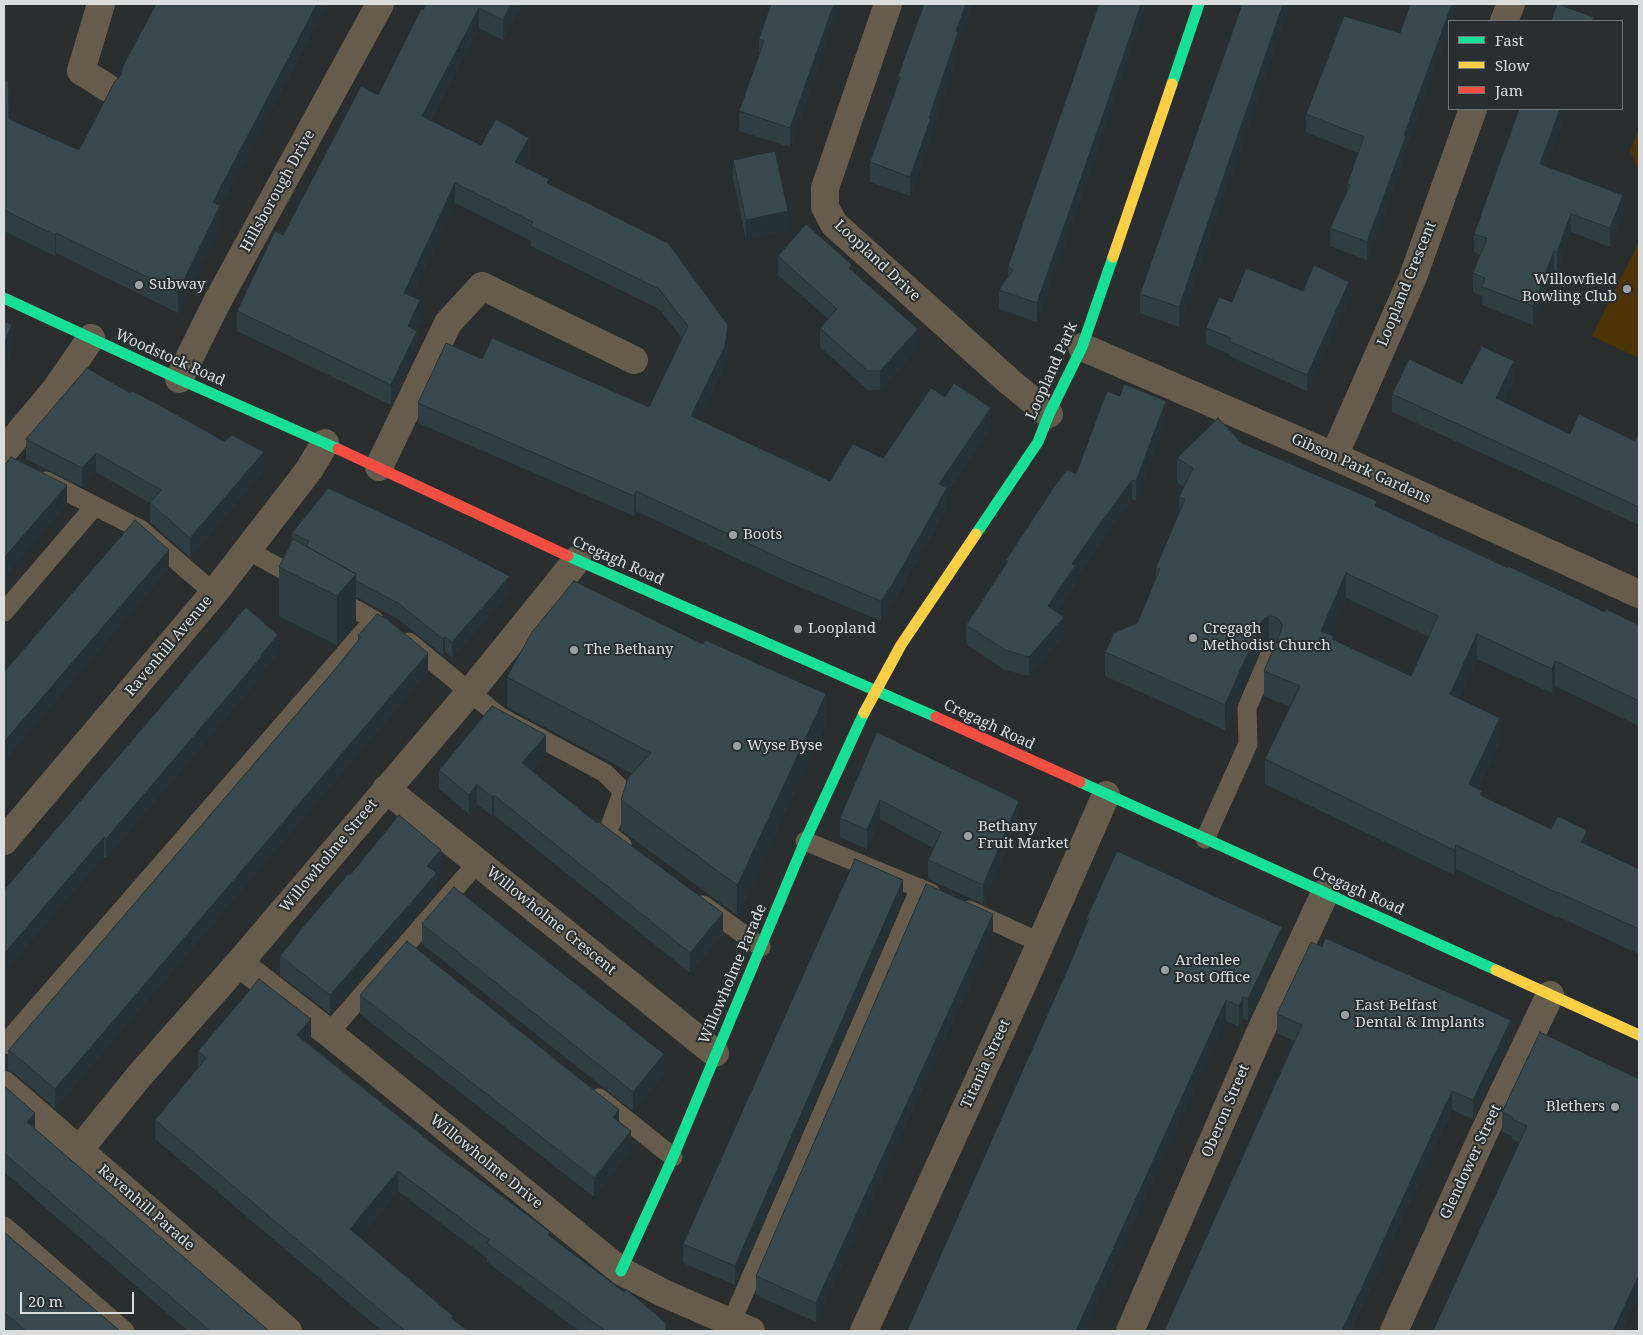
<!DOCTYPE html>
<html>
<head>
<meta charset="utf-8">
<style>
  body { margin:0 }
  #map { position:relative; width:1643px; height:1335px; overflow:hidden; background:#2b2e2f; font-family:"Noto Serif",serif }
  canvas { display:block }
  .frame { position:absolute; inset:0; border:5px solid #d9ddde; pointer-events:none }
  .legend { position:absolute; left:1448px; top:20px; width:175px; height:90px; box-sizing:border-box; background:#292f31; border:1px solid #6f7576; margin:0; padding:6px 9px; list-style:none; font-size:15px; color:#d9ddde }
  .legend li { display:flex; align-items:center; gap:10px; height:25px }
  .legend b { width:25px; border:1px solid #6f7576 }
  .scale { position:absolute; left:20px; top:1292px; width:114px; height:22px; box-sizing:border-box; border:2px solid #d9ddde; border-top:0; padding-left:6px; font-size:15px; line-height:18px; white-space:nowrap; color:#d9ddde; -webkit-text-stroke:4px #292f31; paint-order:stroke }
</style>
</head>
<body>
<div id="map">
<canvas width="1643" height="1335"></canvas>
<div class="frame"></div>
<ul class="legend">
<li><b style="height:6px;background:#16e098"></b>Fast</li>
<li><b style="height:6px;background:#ffcf43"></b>Slow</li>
<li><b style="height:6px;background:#f24e42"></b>Jam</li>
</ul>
<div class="scale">20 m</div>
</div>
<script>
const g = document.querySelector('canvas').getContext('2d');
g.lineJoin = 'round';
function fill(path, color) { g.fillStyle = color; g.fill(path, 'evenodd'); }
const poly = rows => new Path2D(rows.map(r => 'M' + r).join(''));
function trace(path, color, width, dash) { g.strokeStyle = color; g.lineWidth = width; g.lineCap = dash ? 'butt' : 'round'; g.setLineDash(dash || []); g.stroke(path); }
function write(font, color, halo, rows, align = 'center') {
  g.font = font + ' "Noto Serif",serif'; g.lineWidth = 4; g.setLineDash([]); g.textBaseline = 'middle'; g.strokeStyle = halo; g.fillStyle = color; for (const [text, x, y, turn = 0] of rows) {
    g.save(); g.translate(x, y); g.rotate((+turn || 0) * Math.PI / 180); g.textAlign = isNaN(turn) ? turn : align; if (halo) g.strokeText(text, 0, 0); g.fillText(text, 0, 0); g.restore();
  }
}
fill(poly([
  [1639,129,1639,172,1630,151],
  [1639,242,1639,358,1592,336]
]), '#4d3407');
trace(poly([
  [46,481,140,529,214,593],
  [247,550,302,580],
  [4,612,94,507],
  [409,642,499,716,605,773,623,791,607,834,622,845],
  [1205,839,1248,744,1247,708,1271,652],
  [805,841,931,893],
  [703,905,761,947],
  [969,910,1041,943],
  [329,1033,478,862],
  [4,1045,374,620,335,598],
  [599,1098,673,1157],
  [4,1226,125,1331],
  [731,1323,920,888]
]), '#665c4d', 19);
trace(poly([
  [101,4,81,71,108,88],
  [888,4,825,188,825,207,834,224,1011,383,1049,414],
  [1504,21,1511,4],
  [1082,347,1334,456,1639,594],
  [179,379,216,304,380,4],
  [4,451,56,389,91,338],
  [1334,456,1413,277,1473,109],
  [379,467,448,323,482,286,634,360],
  [386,789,715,1053],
  [4,841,214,593,309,470,325,443],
  [239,963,329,1033,621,1271,663,1293,751,1331],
  [4,1085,288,1331],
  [79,1150,140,1075,239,963,470,692,577,560],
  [864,1331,1023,983,1106,795],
  [1130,1331,1258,1037,1325,893],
  [1394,1331,1482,1137,1550,995]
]), '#665c4d', 28);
trace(poly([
  [1172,84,1199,4],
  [4,298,179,379,338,449],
  [976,534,1038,442,1049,414,1082,347,1113,257],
  [568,556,936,717],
  [1080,782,1496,970],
  [621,1271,673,1157,805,841,864,713]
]), '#16e098', 11);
trace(poly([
  [1113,257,1172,84],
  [864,713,901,645,976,534],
  [1496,970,1639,1035]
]), '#ffcf43', 11);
trace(poly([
  [338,449,568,556],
  [936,717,1080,782]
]), '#f24e42', 11);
fill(poly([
  [522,4,503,40,479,28,431,120,481,145,529,158,524,167,549,184,728,345,725,366,699,420,830,481,883,458,991,428,947,492,947,508,892,605,881,621,788,582,636,511,634,516,418,423,418,403,482,359,649,407,682,338,659,309,531,246,531,241,455,203,412,296,420,320,415,330,417,351,391,405,237,331,237,311,283,235,378,95,423,10],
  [838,4,838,11,790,147,739,131,739,111,759,55,759,39],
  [1242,4,1290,4,1179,327,1140,313,1140,294],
  [1410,4,1458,4,1406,147,1406,155,1367,260,1330,246,1330,228,1347,191,1347,184,1358,153,1306,132,1306,114,1400,33],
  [958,44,958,51,931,132,931,138,910,196,870,182,870,162,898,83,898,76],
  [4,80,9,119,79,150,220,209,220,226,178,313,56,253,55,256,4,231],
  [1567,109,1546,166,1623,214,1610,247,1571,232,1557,271,1554,269,1533,325,1482,305,1482,296,1473,292,1473,273,1480,255,1474,252,1474,234],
  [1107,124,1037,322,999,309,999,290,1008,277,1008,266],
  [733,160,788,230,746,239,733,179],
  [778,256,852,270,918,348,880,390,868,390,820,347,820,328,828,319,778,275],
  [1303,291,1349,298,1307,391,1229,356,1229,354,1206,344,1206,328,1232,302],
  [1514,380,1503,402,1570,434,1635,441,1639,434,1639,525,1392,412,1392,394,1462,384],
  [1166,420,1136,501,1132,499,1102,541,1075,580,1075,586,1057,612,1064,636,1029,676,1005,670,966,644,966,625,1006,564,1006,560],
  [26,439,264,471,190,557,150,522,150,503,96,472,82,487,26,459],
  [1242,443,1508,568,1605,612,1639,625,1639,726,1555,686,1552,693,1477,659,1459,699,1500,743,1478,789,1482,796,1551,829,1587,845,1639,869,1639,954,1557,916,1557,918,1456,869,1454,875,1265,784,1265,759,1290,707,1264,696,1264,671,1277,643,1276,642,1269,641,1264,643,1261,648,1225,730,1105,676,1105,652,1137,623,1156,578,1156,567,1179,512,1179,497,1184,487,1177,482,1177,458],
  [1346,598,1429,637,1411,676,1334,640,1330,634],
  [292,533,510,592,452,658,445,652,443,655,398,619,356,597,356,623,337,645,279,616,279,567,292,540],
  [358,636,428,672,55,1108,14,1073,8,1070,8,1051,337,667,358,641],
  [278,654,262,672,262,675,106,858,104,857,4,890],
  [507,677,826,724,740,911,737,915,621,830,621,800,633,774,507,707],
  [877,732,1019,820,983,904,928,879,928,860,933,848,880,819,867,849,840,837,840,818],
  [546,754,532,771,723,933,690,973,494,815,492,816,477,804,469,814,439,789,439,770],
  [441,869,437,874,437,892,330,1014,280,975,280,956,350,875],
  [903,900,735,1285,683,1263,683,1244],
  [1087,917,1282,948,1248,1021,1243,1018,1239,1027,1226,1021,1068,968,1087,922],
  [422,924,664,1074,633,1111,422,944],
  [993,934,816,1322,756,1295,756,1276],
  [360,995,619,1122,631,1150,594,1197,360,1014],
  [1277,1014,1511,1039,1473,1119,1452,1110,1351,1331,1164,1331,1294,1041,1277,1033],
  [1540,1032,1639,1294,1622,1331,1433,1331,1520,1142,1512,1139,1512,1136,1502,1132,1502,1112],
  [311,1038,307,1042,443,1152,550,1236,666,1331,579,1331,487,1262,487,1258,398,1191,360,1237,453,1319,468,1331,382,1331,155,1139,155,1120,198,1068,198,1051],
  [4,1086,35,1129,269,1331,188,1331,4,1172],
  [4,1232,120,1331,4,1331]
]), '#303e42');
fill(poly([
  [317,4,328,4,220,209,220,226,178,313,178,292,213,202],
  [511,4,522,4,503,40,503,20],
  [834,4,838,4,838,11,790,147,790,128],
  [966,4,973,4,958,44,958,51,931,132,931,138,910,196,910,177,956,31],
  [1141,4,1147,4,1107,124,1037,322,1037,303],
  [1283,4,1290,4,1179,327,1179,307],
  [1452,4,1458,4,1452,21,1449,21,1449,29,1406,147,1406,155,1367,260,1367,242,1404,135],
  [479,8,479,28,422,136,422,116],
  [1560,109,1567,109,1540,183,1540,164],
  [529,138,529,158,515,182,515,162],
  [455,183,455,203,404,313,404,293],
  [1623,195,1623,214,1610,247,1610,228],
  [788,211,788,230,746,239,746,220],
  [1571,214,1571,232,1557,271,1557,252],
  [56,233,56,253,55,256,55,235],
  [1554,251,1554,269,1533,325,1533,306],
  [1349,282,1349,298,1307,391,1307,375],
  [420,300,420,320,408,346,408,326],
  [12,325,12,352,4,370,4,344],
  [728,325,728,345,725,366,691,436,691,416],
  [918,329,918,348,880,390,880,371],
  [417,331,417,351,391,405,391,385],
  [1514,361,1514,380,1496,417,1496,398],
  [1166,401,1166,420,1136,501,1136,481],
  [991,408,991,428,947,492,947,508,892,605,881,621,881,601,939,484],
  [264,452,264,471,190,557,190,538],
  [96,453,96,472,82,487,82,468],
  [1132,480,1132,499,1075,580,1075,586,1048,626,1048,606,1072,564],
  [67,485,67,505,4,578,4,558],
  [636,491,636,511,634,516,634,496],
  [169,550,169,569,4,762,4,742],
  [1346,573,1346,598,1321,656,1321,631],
  [356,574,356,623,337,645,337,596],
  [510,576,510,592,452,658,452,642],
  [1269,616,1269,641,1264,643,1261,648,1225,730,1225,705,1261,623,1264,619],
  [1064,617,1064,636,1029,676,1029,657],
  [1477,634,1477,659,1450,719,1450,694],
  [278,635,278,654,262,672,262,675,106,858,106,839],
  [445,637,445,652,443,655,443,639],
  [428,653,428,672,55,1108,55,1089],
  [1555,661,1555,686,1552,693,1552,669],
  [826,694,826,724,740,911,737,915,737,885],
  [1500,718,1500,743,1469,809,1469,784],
  [546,735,546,754,522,782,522,763],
  [477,784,477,804,469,814,469,795],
  [494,795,494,815,492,816,492,797],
  [880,800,880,819,867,849,867,830],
  [1019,801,1019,820,983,904,983,885],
  [1587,830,1587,855,1581,842],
  [104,837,104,857,4,973,4,954],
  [1456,845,1456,869,1454,875,1454,850],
  [441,850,441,869,437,874,437,892,330,1014,330,995,427,866],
  [903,880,903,900,735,1285,735,1266],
  [723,913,723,933,690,973,690,953],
  [993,914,993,934,816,1322,816,1303],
  [1282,927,1282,948,1248,1021,1248,999],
  [1243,997,1243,1018,1239,1027,1239,1006],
  [1226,1000,1226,1021,1085,1331,1076,1331],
  [311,1019,311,1038,297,1054,297,1035],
  [1511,1020,1511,1039,1473,1119,1473,1100],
  [664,1054,664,1074,633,1111,633,1092],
  [1452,1091,1452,1110,1351,1331,1342,1331],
  [619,1110,619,1129,613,1117],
  [35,1113,35,1132,27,1122],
  [631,1131,631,1150,594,1197,594,1178],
  [398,1171,398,1191,350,1249,350,1229],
  [1639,1275,1639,1294,1622,1331,1613,1331]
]), '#273236');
const building = poly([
  [156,4,317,4,213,202,220,206,178,292,56,233,55,235,4,210,4,80,8,80,9,119,79,150,115,81,121,75,123,66,156,4],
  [427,4,511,4,503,20,479,8,422,116,481,145,496,119,529,138,515,162,549,179,547,183,668,243,728,325,725,346,691,416,830,481,853,444,883,458,931,388,945,397,954,383,991,408,939,484,947,488,892,585,881,601,788,562,636,491,634,496,418,403,446,343,482,359,492,338,649,407,688,326,659,289,531,226,533,222,455,183,404,293,420,300,408,326,417,331,391,385,237,311,275,231,283,235,361,86,378,95,421,9,423,10,427,4],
  [771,4,834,4,790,128,739,111,764,41,759,39,771,4],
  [924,4,966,4,956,31,958,32,929,118,931,118,910,177,870,162,900,77,898,76,924,4],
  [1099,4,1141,4,1107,104,1037,303,999,290,1013,270,1008,266,1099,4],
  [1242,4,1283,4,1179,307,1140,294,1242,4],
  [1410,4,1452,4,1404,135,1406,136,1367,242,1330,228,1350,185,1347,184,1364,137,1306,114,1344,16,1400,33,1410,4],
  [1557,4,1594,17,1592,21,1551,21,1557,4],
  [1519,109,1560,109,1540,164,1623,195,1610,228,1571,214,1557,252,1554,251,1533,306,1482,287,1485,278,1473,273,1487,238,1474,234,1519,109],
  [775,151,788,211,746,220,733,160,775,151],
  [806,224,852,265,849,268,918,329,880,371,868,371,820,328,837,309,778,256,806,224],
  [1314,265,1349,282,1307,375,1229,341,1231,338,1206,328,1219,297,1232,302,1246,268,1303,291,1314,265],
  [4,321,12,325,4,344,4,321],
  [1482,346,1514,361,1496,398,1570,434,1579,414,1635,441,1638,433,1639,434,1639,507,1392,394,1409,359,1462,384,1482,346],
  [87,368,130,393,132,391,150,400,224,441,232,435,264,452,190,538,150,503,161,490,96,453,82,468,26,439,87,368],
  [1124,384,1166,401,1136,481,1132,480,1102,521,1072,564,1075,566,1048,606,1064,617,1029,657,1005,650,966,625,1008,561,1006,560,1054,487,1067,469,1076,474,1107,391,1120,396,1124,384],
  [1218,418,1242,443,1377,501,1375,506,1508,568,1508,566,1605,612,1606,609,1639,625,1639,701,1555,661,1552,669,1477,634,1450,694,1500,718,1469,784,1482,791,1480,795,1551,829,1558,816,1587,830,1581,842,1639,869,1639,929,1557,892,1557,893,1456,845,1454,850,1265,759,1300,686,1264,671,1281,631,1282,625,1280,621,1276,617,1269,616,1264,619,1261,623,1225,705,1105,652,1114,633,1137,623,1160,569,1156,567,1185,499,1179,497,1193,468,1177,458,1218,418],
  [1346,573,1438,616,1411,676,1332,639,1334,636,1321,631,1346,573],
  [11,457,67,485,4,558,4,466,11,457],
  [328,488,444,542,510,576,452,642,445,637,443,639,398,603,356,581,356,574,306,546,309,541,292,533,328,488],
  [135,520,169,550,4,742,4,672,135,520],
  [293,539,356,574,337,596,279,567,293,539],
  [574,581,703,644,705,640,826,694,740,880,737,885,621,800,628,778,651,753,507,677,532,632,574,581],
  [246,607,278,635,261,655,262,656,106,839,104,837,4,954,4,890,246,607],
  [377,614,387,619,428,653,55,1089,14,1054,8,1051,337,667,361,637,358,636,377,614],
  [492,706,546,735,522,763,597,823,599,822,723,913,690,953,494,795,492,797,477,784,469,795,439,770,492,706],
  [877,732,1019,801,983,885,928,860,941,832,880,800,867,830,840,818,877,732],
  [399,815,441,850,427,866,437,873,330,995,280,956,307,922,349,873,350,875,399,815],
  [1117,851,1282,927,1248,999,1243,997,1239,1006,1226,1000,1076,1331,907,1331,1068,968,1089,918,1087,917,1117,851],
  [855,859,903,880,735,1266,683,1244,855,859],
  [926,884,993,914,816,1303,756,1276,926,884],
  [454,887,664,1054,633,1092,422,924,454,887],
  [1325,938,1511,1020,1473,1100,1452,1091,1342,1331,1164,1331,1302,1025,1277,1014,1311,942,1322,947,1325,938],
  [407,941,619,1110,613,1117,631,1131,594,1178,360,995,407,941],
  [259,979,311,1019,297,1035,443,1152,550,1232,548,1235,624,1292,626,1289,666,1323,666,1331,605,1331,487,1243,489,1240,398,1171,350,1229,453,1316,451,1318,468,1331,405,1331,155,1120,206,1058,198,1051,259,979],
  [1540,1032,1639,1079,1639,1275,1613,1331,1433,1331,1527,1126,1512,1119,1513,1117,1502,1112,1540,1032],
  [4,1086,35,1113,27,1122,269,1331,210,1331,4,1153,4,1086],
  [4,1232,120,1331,26,1331,4,1312,4,1232]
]);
fill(building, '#38484d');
trace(building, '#273236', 1);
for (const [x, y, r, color] of [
  [139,285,5,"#9ca0a1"],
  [1627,289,5,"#9ca0a1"],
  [733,535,5,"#9ca0a1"],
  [798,629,5,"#9ca0a1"],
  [1193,638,5,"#9ca0a1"],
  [574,650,5,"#9ca0a1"],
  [737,746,5,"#9ca0a1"],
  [968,836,5,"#9ca0a1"],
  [1165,970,5,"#9ca0a1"],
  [1345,1015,5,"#9ca0a1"],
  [1615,1107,5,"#9ca0a1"]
]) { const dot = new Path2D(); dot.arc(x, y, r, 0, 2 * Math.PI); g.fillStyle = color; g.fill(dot); trace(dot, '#292f31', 2); }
write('15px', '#d9ddde', '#292f31', [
  ["Hillsborough Drive",278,191,-61],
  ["Loopland Drive",877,261,43],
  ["Loopland Crescent",1407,284,-68],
  ["Woodstock Road",170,358,24],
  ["Loopland Park",1052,371,-66],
  ["Gibson Park Gardens",1361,469,24],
  ["Cregagh Road",618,561,24],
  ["Ravenhill Avenue",169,646,-50],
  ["Cregagh Road",989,725,25],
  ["Willowholme Street",329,856,-50],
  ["Cregagh Road",1358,891,24],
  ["Willowholme Crescent",551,921,39],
  ["Willowholme Parade",733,974,-67],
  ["Titania Street",986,1064,-65],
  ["Oberon Street",1226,1111,-67],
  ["Willowholme Drive",486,1162,39],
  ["Glendower Street",1471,1162,-65],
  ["Ravenhill Parade",146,1208,41]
]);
write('15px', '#d9ddde', '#292f31', [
  ["Willowfield",1617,280,"right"],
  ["Bowling Club",1617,297,"right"],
  ["Subway",149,285],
  ["Boots",743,535],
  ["Loopland",808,629],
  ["Cregagh",1203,629],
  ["Methodist Church",1203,646],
  ["The Bethany",584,650],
  ["Wyse Byse",747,746],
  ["Bethany",978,827],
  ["Fruit Market",978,844],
  ["Ardenlee",1175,961],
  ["Post Office",1175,978],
  ["East Belfast",1355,1006],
  ["Dental & Implants",1355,1023],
  ["Blethers",1605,1107,"right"]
], 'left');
</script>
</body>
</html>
